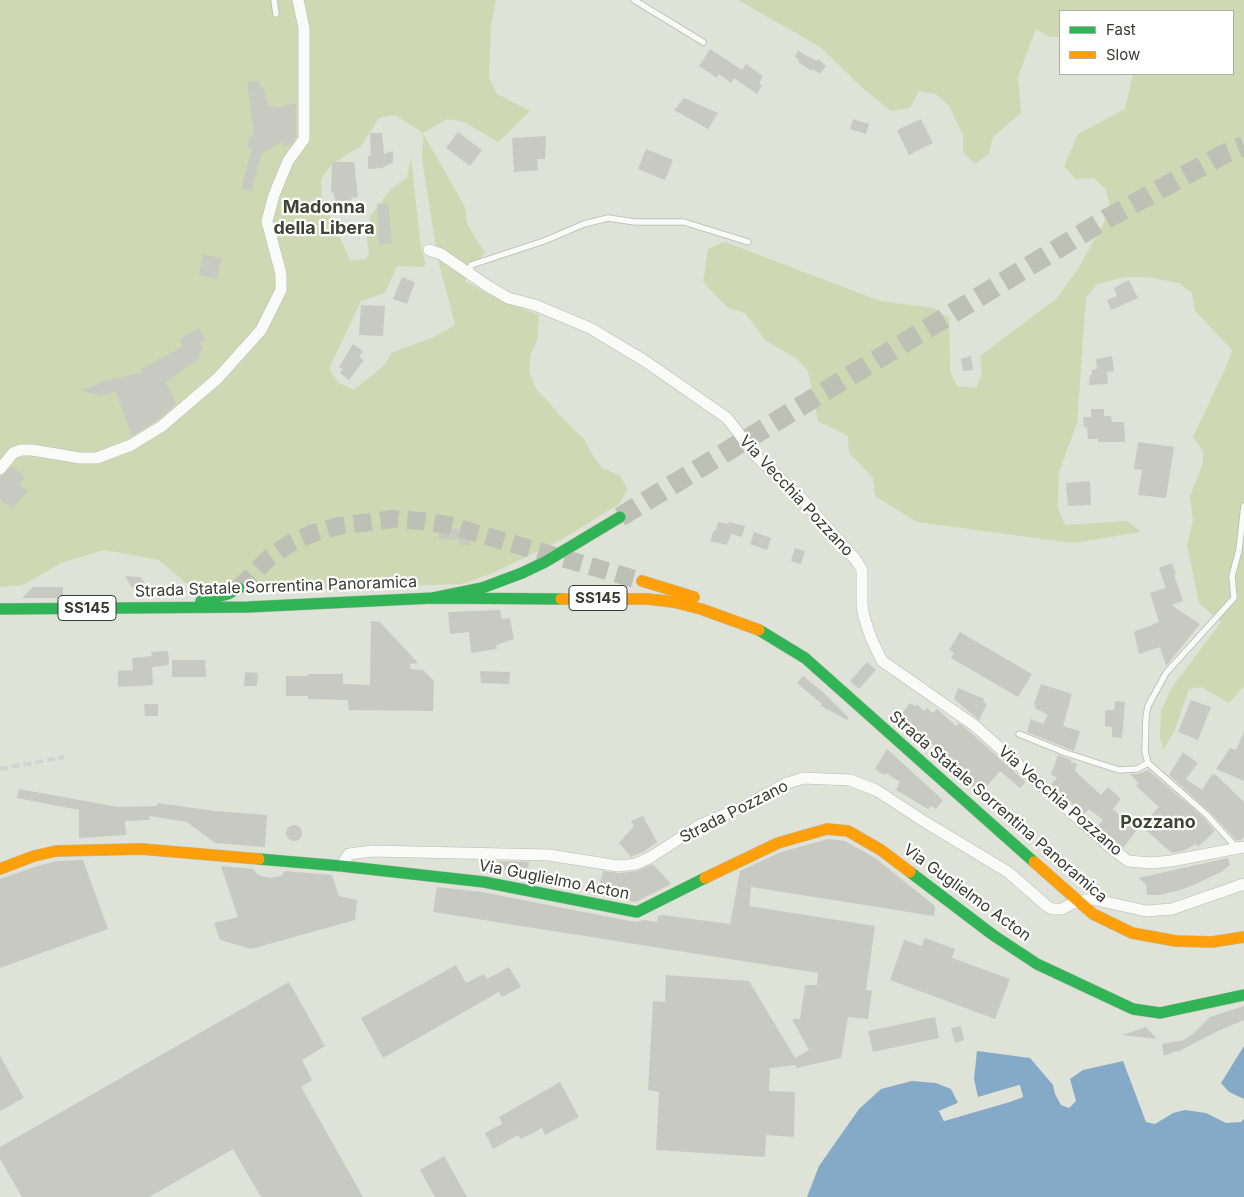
<!DOCTYPE html>
<html>
<head>
<meta charset="utf-8">
<style>
  body { margin:0 }
  #map { position:relative; width:1244px; height:1197px; overflow:hidden; background:#dfe2d7; font-family:Inter,sans-serif }
  canvas { display:block }
  .legend { position:absolute; left:1059px; top:10px; width:175px; height:65px; box-sizing:border-box; background:#fff; border:1px solid #afb0ad; margin:0; padding:6px 9px; list-style:none; font-size:15px; color:#383a32 }
  .legend li { display:flex; align-items:center; gap:10px; height:25px }
  .legend b { width:25px; border:1px solid #afb0ad }
</style>
</head>
<body>
<div id="map">
<canvas width="1244" height="1197"></canvas>
<ul class="legend">
<li><b style="height:6px;background:#30b455"></b>Fast</li>
<li><b style="height:6px;background:#ff9f0a"></b>Slow</li>
</ul>
</div>
<script>
const g = document.querySelector('canvas').getContext('2d');
g.lineJoin = 'round';
function fill(path, color) { g.fillStyle = color; g.fill(path, 'evenodd'); }
const poly = rows => new Path2D(rows.map(r => 'M' + r).join(''));
function trace(path, color, width, dash) { g.strokeStyle = color; g.lineWidth = width; g.lineCap = dash ? 'butt' : 'round'; g.setLineDash(dash || []); g.stroke(path); }
function write(font, color, halo, rows, align = 'center') {
  g.font = font + ' Inter,sans-serif'; g.lineWidth = 4.5; g.setLineDash([]); g.textBaseline = 'middle'; g.strokeStyle = halo; g.fillStyle = color; for (const [text, x, y, turn = 0] of rows) {
    g.save(); g.translate(x, y); g.rotate((+turn || 0) * Math.PI / 180); g.textAlign = isNaN(turn) ? turn : align; if (halo) g.strokeText(text, 0, 0); g.fillText(text, 0, 0); g.restore();
  }
}
fill(poly([
  [0,0,496,0,491,26,489,78,497,94,530,111,498,142,464,122,447,119,423,133,465,207,467,224,485,253,473,266,465,281,492,296,539,315,537,340,530,356,530,373,536,389,548,401,559,415,584,439,592,454,602,468,619,475,628,489,619,504,561,540,493,573,462,584,325,589,190,587,159,560,104,550,61,563,23,585,0,587],
  [395,115,423,133,422,160,438,259,455,325,434,337,391,353,387,361,382,367,354,390,339,383,329,369,361,301,385,293,397,266,423,267,426,264,421,248,411,157,407,178,392,188,371,215,366,232,369,253,366,259,350,260,322,197,321,179,332,164,361,146,379,118],
  [738,0,1244,0,1244,686,1229,703,1201,687,1189,689,1174,732,1163,750,1160,737,1161,711,1171,689,1221,622,1199,603,1187,545,1193,521,1190,496,1203,463,1203,451,1193,437,1226,367,1232,350,1195,311,1192,293,1178,283,1146,277,1126,277,1097,284,1086,298,1077,423,1059,472,1058,509,1065,525,1127,521,1141,532,1072,543,917,522,875,496,873,478,849,453,848,436,818,421,808,371,797,359,765,340,745,313,727,307,703,282,708,249,725,242,880,301,934,308,949,318,950,371,957,386,976,388,982,373,980,356,1056,299,1078,269,1103,224,1110,208,1106,190,1094,178,1076,179,1064,166,1078,134,1125,109,1133,74,1233,74,1233,11,1060,11,1060,37,1050,37,1036,29,1018,77,1021,113,993,137,989,154,975,164,963,152,963,135,949,106,936,94,919,91,910,108,891,111,865,90,820,47]
]), '#d0d8b3');
fill(poly([
  [1244,1046,1244,1099,1229,1092,1221,1083],
  [977,1051,1030,1058,1053,1085,1055,1094,1061,1105,1069,1108,1076,1101,1070,1079,1083,1070,1123,1061,1146,1122,1155,1124,1173,1113,1185,1110,1206,1113,1226,1123,1241,1122,1244,1119,1244,1197,807,1197,819,1166,859,1109,881,1089,912,1081,936,1083,951,1089,958,1103,939,1111,944,1121,1023,1097,1019,1085,978,1097,974,1079]
]), '#85aac8');
fill(poly([
  [1020,1085,1023,1097,1010,1102,944,1121,939,1111,960,1102,959,1105,942,1112,945,1118,1009,1100,1020,1095,1018,1088,978,1100,976,1098]
]), '#dfe2d7');
fill(poly([
  [710,49,742,70,746,64,763,76,759,84,762,85,757,94,734,78,731,83,719,74,717,78,699,66],
  [798,51,817,61,818,59,826,66,820,74,813,69,812,71,798,62,799,60,795,57],
  [259,81,261,88,264,87,268,107,273,105,274,108,296,103,296,137,291,144,284,147,283,142,262,152,251,192,241,189,252,148,248,148,249,137,254,135,247,82],
  [684,98,718,113,708,129,674,110],
  [853,119,869,124,866,134,850,129],
  [921,119,933,143,909,155,897,130],
  [458,132,482,150,470,166,446,148],
  [370,133,382,133,384,154,393,151,393,162,382,168,368,169,368,156,371,156],
  [546,136,545,159,537,159,538,170,514,172,512,138],
  [646,149,673,160,665,180,638,169],
  [332,162,354,162,358,197,351,198,353,205,336,207,334,193,331,192],
  [388,203,392,243,379,245,377,204],
  [203,254,222,258,217,279,199,275],
  [402,277,415,282,407,304,393,299],
  [1129,280,1138,298,1111,310,1107,300,1117,296,1114,288],
  [361,305,385,306,383,336,359,335],
  [198,328,206,339,200,343,203,349,199,352,201,357,166,382,176,404,158,420,132,436,116,392,99,396,80,390,97,385,97,383,143,372,141,369,183,346,179,340],
  [353,344,363,351,359,357,364,360,349,380,340,373,343,369,339,367],
  [971,356,973,370,963,371,961,359],
  [1112,356,1114,371,1107,372,1108,384,1089,385,1090,375,1092,374,1092,370,1097,369,1096,359],
  [1091,409,1104,409,1104,416,1111,416,1112,422,1124,422,1125,442,1098,442,1098,439,1088,439,1087,427,1084,427,1083,417,1091,417],
  [732,436,739,447,730,453,723,442],
  [1138,442,1174,447,1166,498,1138,495,1142,470,1134,469],
  [12,466,25,477,19,485,28,491,12,509,0,500,0,478],
  [1090,481,1091,505,1068,506,1066,483],
  [718,522,728,524,729,522,745,526,742,537,731,534,727,545,710,541,714,530,716,530],
  [439,528,459,529,458,540,439,539],
  [754,532,771,538,767,550,750,544],
  [460,533,470,533,470,545,459,545],
  [795,548,805,551,801,564,791,561],
  [1172,563,1176,574,1174,575,1183,601,1171,605,1200,624,1166,666,1160,647,1139,654,1134,632,1159,622,1150,593,1166,588,1159,568],
  [125,576,140,577,147,586,132,588],
  [33,587,63,587,63,598,22,598],
  [500,610,502,619,510,618,514,639,496,645,497,649,471,653,469,632,450,634,448,612],
  [371,621,380,622,418,663,410,664,411,669,423,670,434,681,433,711,349,710,348,700,308,699,308,696,286,696,286,676,308,676,308,674,343,674,343,684,370,685],
  [960,632,1032,674,1018,697,951,658,954,653,949,650],
  [168,651,169,665,152,667,153,685,118,687,118,671,133,670,132,658,152,656,151,652],
  [172,660,205,660,206,677,172,677],
  [867,662,876,670,859,689,850,681],
  [480,671,510,672,509,684,481,683],
  [245,672,258,673,257,686,244,686],
  [803,676,825,694,849,718,847,720,821,706,822,704,797,683],
  [1041,684,1072,694,1063,726,1080,731,1074,751,1027,732,1031,719,1043,724,1048,715,1035,708,1036,705,1034,704],
  [958,688,984,699,983,702,987,704,979,720,954,699],
  [1191,700,1211,707,1198,740,1178,732],
  [1115,701,1125,702,1122,738,1112,737,1112,727,1105,726,1105,710,1114,710],
  [910,703,916,706,917,704,924,711,927,708,933,713,937,709,956,726,959,723,969,731,1026,782,1020,788,1000,771,980,794,932,752,936,748,917,732,914,737,896,721],
  [144,704,158,704,158,716,145,716],
  [1244,732,1244,781,1216,769,1230,748,1236,750],
  [887,749,943,800,936,809,931,806,928,809,896,790,900,782,886,773,884,775,875,769],
  [1183,752,1198,763,1186,779,1202,790,1212,774,1214,776,1215,774,1244,802,1244,837,1241,840,1236,840,1210,812,1169,775],
  [1058,755,1071,760,1071,762,1077,764,1075,771,1101,795,1108,787,1121,799,1113,809,1137,830,1123,848,1098,826,1103,820,1089,809,1084,814,1051,784,1057,778,1051,774],
  [1148,770,1204,818,1215,831,1198,847,1196,844,1183,851,1172,853,1141,826,1159,807,1136,786,1138,783,1130,774,1138,774],
  [19,789,118,807,157,806,157,803,216,811,267,815,265,847,215,843,187,822,149,816,150,820,125,821,126,835,79,838,79,810,17,798],
  [643,816,657,842,645,851,631,857,619,843,634,826,631,821],
  '286 833a8 8 0 1 1 16 0a8 8 0 1 1-16 0Z',
  [828,839,845,841,875,858,935,906,934,916,751,887,749,906,875,926,866,990,872,991,868,1019,848,1017,841,1058,796,1068,796,1065,770,1068,769,1091,795,1092,794,1137,766,1135,765,1157,656,1150,659,1092,648,1090,653,1001,665,1002,666,975,749,981,795,1058,809,1050,792,1019,800,1019,805,985,817,985,818,973,433,912,437,887,482,892,635,922,644,920,657,922,658,916,663,915,730,924,740,871,781,852],
  [1228,858,1230,865,1221,872,1191,886,1180,890,1159,895,1147,895,1146,884,1138,878],
  [83,860,108,929,0,968,0,879,37,866,57,861],
  [499,861,529,862,528,872,498,870],
  [653,864,671,884,636,902,597,894,603,871,619,873,637,871],
  [221,866,253,869,258,875,269,878,281,876,285,871,332,875,339,896,357,900,355,920,251,949,220,940,214,923,238,917],
  [925,938,955,949,952,958,1010,979,995,1019,890,980,904,940,922,946],
  [456,965,466,983,484,974,487,979,509,967,521,987,502,997,499,992,383,1058,361,1018],
  [289,982,325,1046,302,1060,312,1080,301,1087,363,1197,261,1197,233,1149,149,1197,22,1197,0,1159,0,1147],
  [1244,1006,1244,1020,1218,1031,1177,1052,1176,1051,1164,1056,1162,1044,1184,1040,1194,1033,1210,1017],
  [935,1017,939,1038,873,1052,868,1031],
  [961,1026,964,1040,955,1043,951,1028],
  [1146,1027,1157,1039,1122,1035],
  [0,1056,24,1098,0,1111],
  [560,1082,579,1117,545,1135,542,1128,521,1139,518,1135,493,1149,485,1133,502,1124,499,1117],
  [444,1156,467,1197,435,1197,420,1170]
]), '#c8cac2');
trace(poly([
  [239,588,269,558,289,544,311,534,338,526,393,519,421,521,448,525,642,581]
]), '#bec0b6', 18, [18, 9]);
trace(poly([
  [620,517,1106,219,1224,154,1244,146]
]), '#bec0b6', 20, [20, 10]);
const lane = poly([
  [274,0,276,14],
  [634,0,703,42],
  [470,274,471,265,544,241,584,224,608,218,635,222,684,222,748,242],
  [1019,734,1066,753,1119,770,1137,769,1148,763],
  [1239,845,1234,845,1207,815,1148,763,1145,752,1146,717,1148,706,1166,673,1234,598,1232,576,1239,550,1244,506]
]);
const street = poly([
  [429,250,441,254,486,285,508,298,535,305,590,328,645,361,727,418,757,457,800,497,856,560,862,570,862,605,864,617,871,638,882,661,974,725,1111,848,1128,861,1152,863,1171,861,1244,847],
  [0,469,13,453,21,450,32,450,80,458,97,458,131,445,162,426,218,378,261,330,281,290,281,274,267,221,274,195,288,161,304,139,304,28,298,0],
  [341,866,349,854,372,851,549,855,618,866,636,864,651,857,700,825,745,806,785,784,803,778,850,780,876,790,925,822,1008,872,1047,906,1052,909,1062,909,1073,903,1092,899,1146,911,1172,909,1244,884]
]);
const fast = poly([
  [433,598,482,588,522,573,545,562,620,517],
  [201,601,228,594,239,588],
  [0,609,248,607,433,598,561,599],
  [759,630,805,658,1034,862],
  [259,859,341,866,484,882,637,912,705,878],
  [910,872,993,935,1037,964,1133,1009,1160,1013,1244,995]
]);
const slow = poly([
  [642,581,694,597],
  [561,599,648,599,673,602,701,609,759,630],
  [1034,862,1093,914,1132,933,1176,941,1212,942,1244,937],
  [0,869,34,856,56,851,141,849,259,859],
  [705,878,778,843,827,829,848,831,881,850,910,872]
]);
trace(lane, '#b8bab2', 7);
trace(street, '#b8bab2', 12);
trace(fast, '#b8bab2', 12);
trace(slow, '#b8bab2', 12);
trace(lane, '#fafbf9', 5.5);
trace(street, '#fafbf9', 11);
trace(fast, '#30b455', 11);
trace(slow, '#ff9f0a', 11);
trace(poly([
  [0,769,64,757]
]), '#d3d4d1', 4, [8, 4]);
for (const [x, y, w] of [
  [598,598,58],
  [87,608,58]
]) { const box = new Path2D(); box.roundRect(x - w / 2, y - 12.5, w, 25, 4); g.fillStyle = '#fff'; g.fill(box); trace(box, '#383a32', 1); }
write('bold 15px', '#383a32', null, [
  ["SS145",598,598],
  ["SS145",87,608]
]);
write('16px', '#383a32', '#fff', [
  ["Via Vecchia Pozzano",796,496,47],
  ["Strada Statale Sorrentina Panoramica",276,587,-2],
  ["Via Vecchia Pozzano",1060,801,41],
  ["Strada Statale Sorrentina Panoramica",998,807,41],
  ["Strada Pozzano",734,812,-27],
  ["Via Guglielmo Acton",554,880,11],
  ["Via Guglielmo Acton",967,893,36]
]);
write('bold 18px', '#404433', '#fff', [
  ["Madonna",324,208],
  ["della Libera",324,229],
  ["Pozzano",1158,823]
]);
</script>
</body>
</html>
